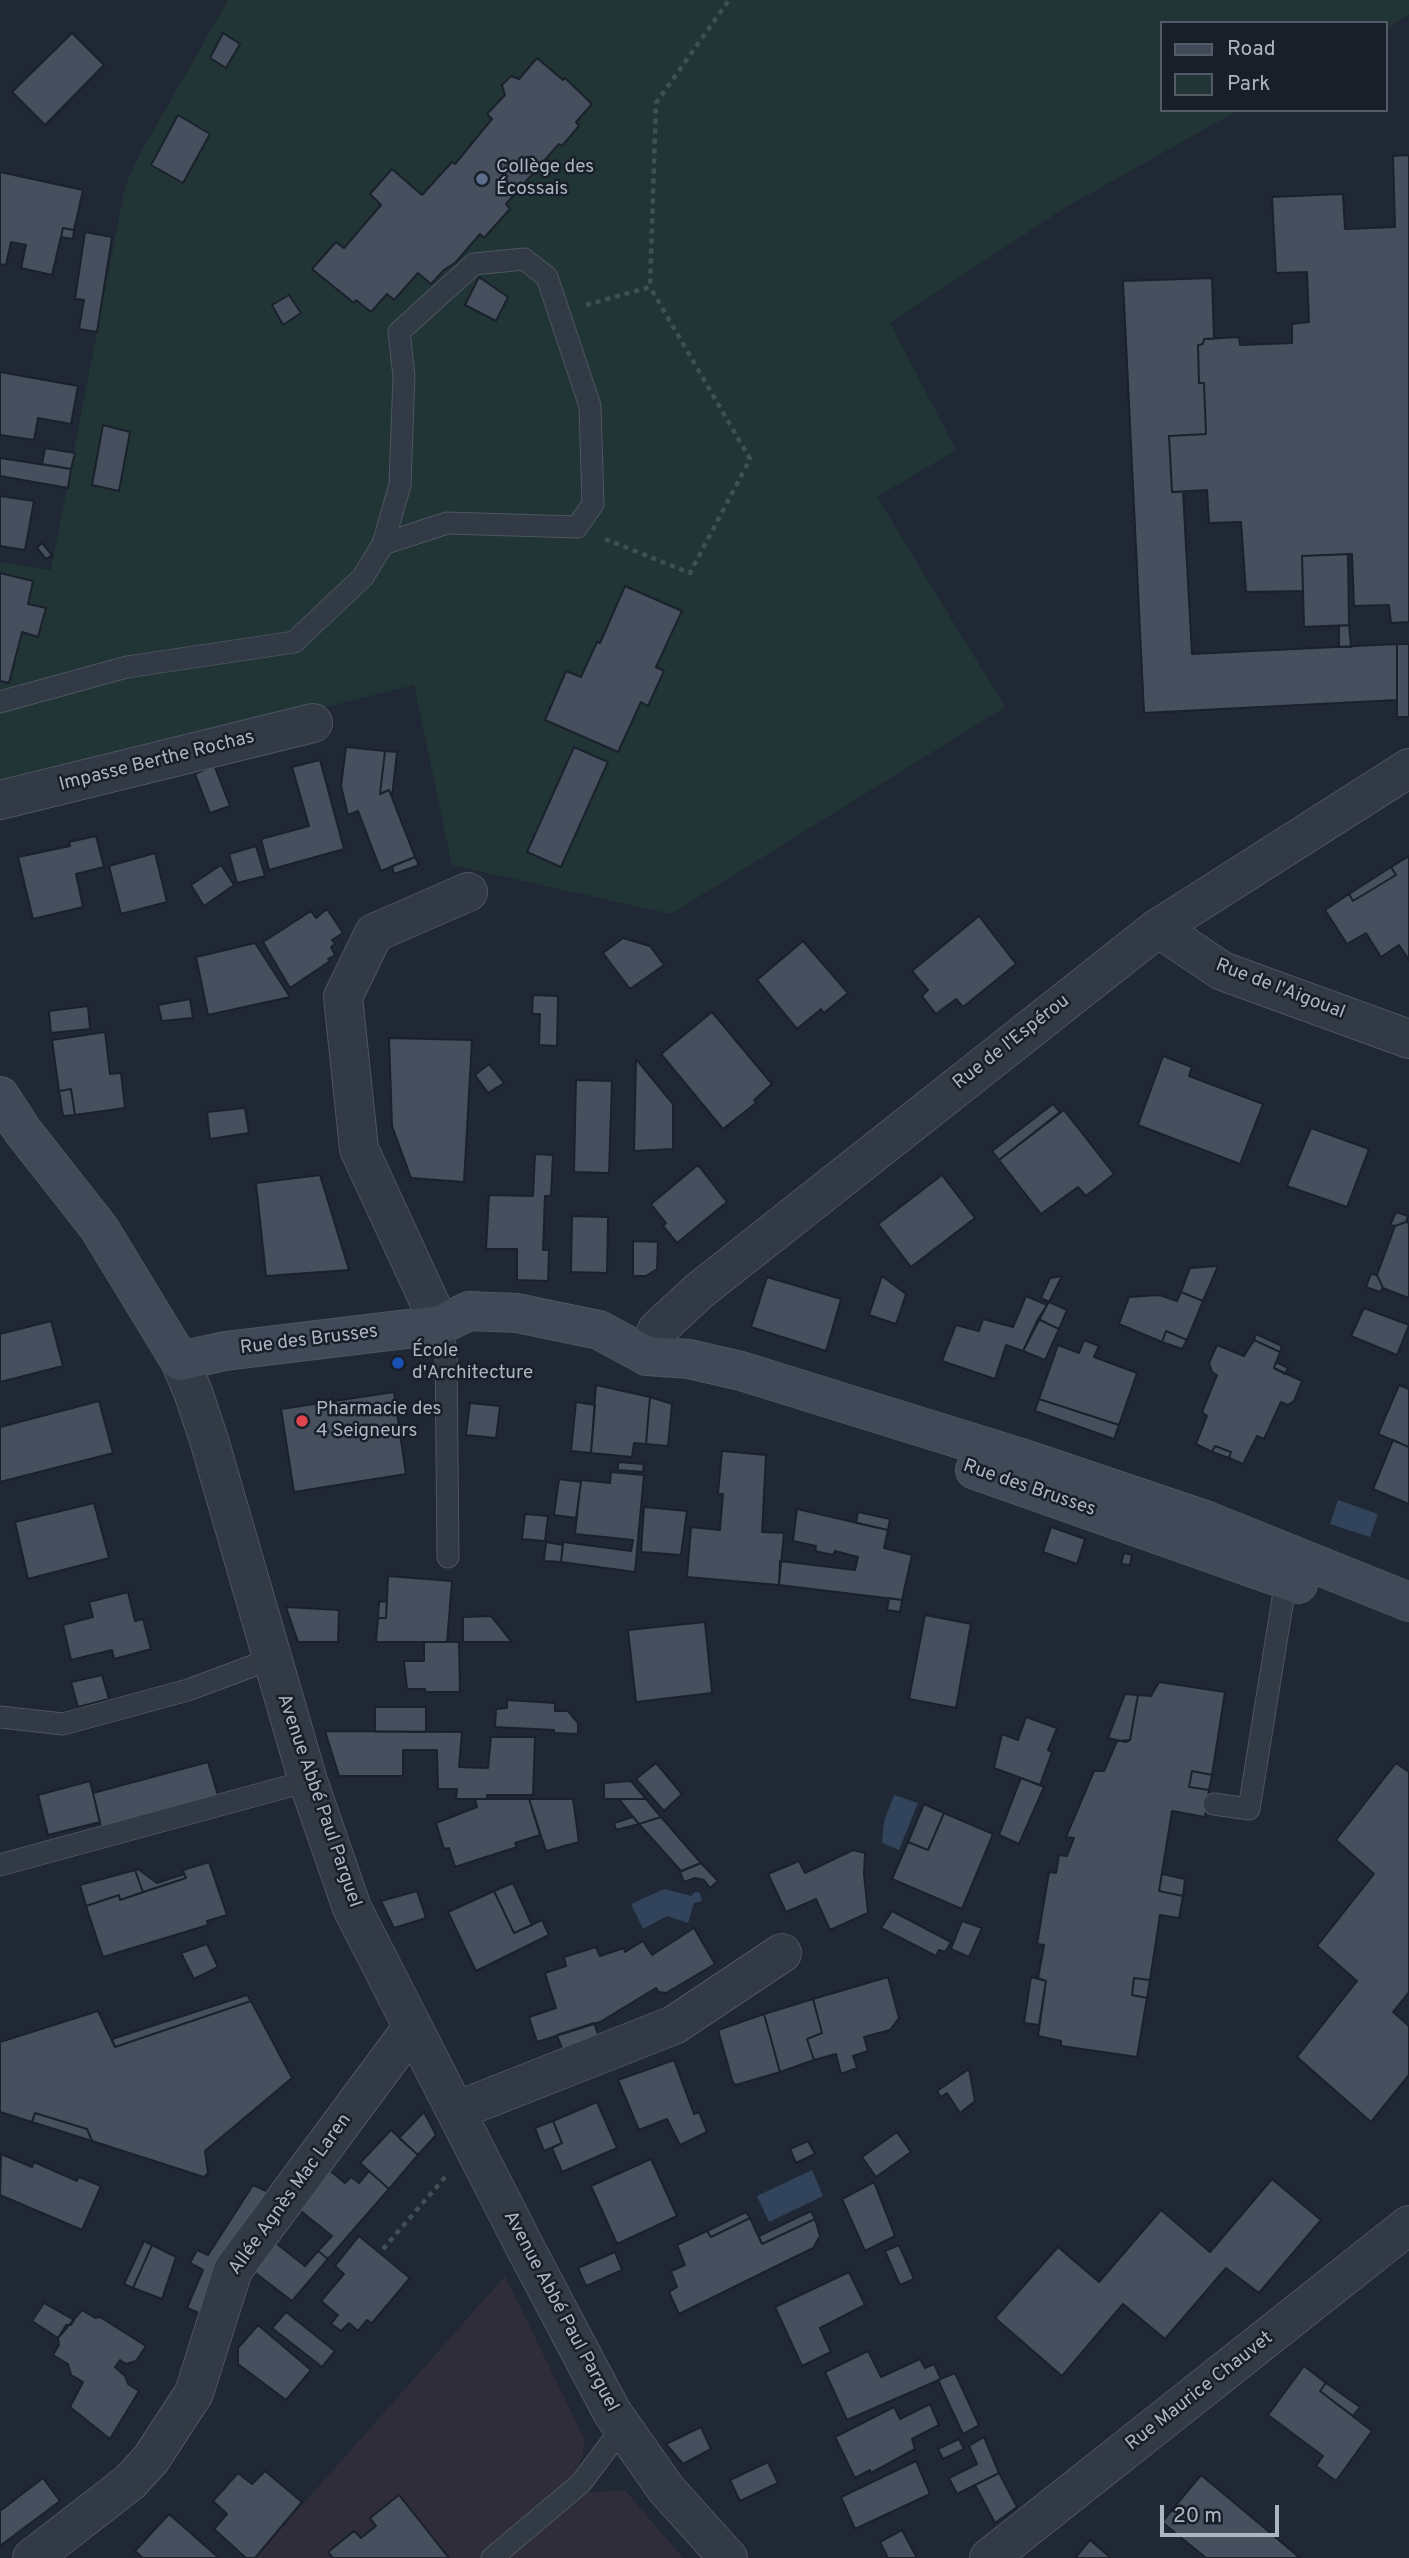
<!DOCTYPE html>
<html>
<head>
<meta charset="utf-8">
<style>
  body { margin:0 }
  #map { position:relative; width:1409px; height:2558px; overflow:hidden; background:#1f2834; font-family:Overpass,sans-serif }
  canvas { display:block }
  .legend { position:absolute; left:1160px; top:21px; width:228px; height:91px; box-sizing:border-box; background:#181f29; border:2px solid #535b66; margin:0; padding:9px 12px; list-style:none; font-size:21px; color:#acb5c2 }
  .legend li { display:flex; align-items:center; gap:14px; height:35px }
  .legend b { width:35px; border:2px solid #535b66 }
  .scale { position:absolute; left:1160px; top:2505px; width:119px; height:32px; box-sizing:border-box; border:4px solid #acb5c2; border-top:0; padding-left:9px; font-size:21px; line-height:24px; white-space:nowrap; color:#acb5c2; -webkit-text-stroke:5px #181f29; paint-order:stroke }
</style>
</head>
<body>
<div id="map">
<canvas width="1409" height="2558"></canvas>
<ul class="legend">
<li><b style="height:9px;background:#404958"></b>Road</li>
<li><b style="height:19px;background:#223536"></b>Park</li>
</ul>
<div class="scale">20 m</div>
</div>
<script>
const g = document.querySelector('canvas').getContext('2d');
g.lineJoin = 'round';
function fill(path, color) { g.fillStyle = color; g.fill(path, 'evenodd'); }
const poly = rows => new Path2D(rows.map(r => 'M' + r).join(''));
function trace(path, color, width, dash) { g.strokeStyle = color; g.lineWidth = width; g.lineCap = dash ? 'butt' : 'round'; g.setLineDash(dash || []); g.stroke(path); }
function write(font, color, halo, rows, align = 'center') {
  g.font = font + ' Overpass,sans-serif'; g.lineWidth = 5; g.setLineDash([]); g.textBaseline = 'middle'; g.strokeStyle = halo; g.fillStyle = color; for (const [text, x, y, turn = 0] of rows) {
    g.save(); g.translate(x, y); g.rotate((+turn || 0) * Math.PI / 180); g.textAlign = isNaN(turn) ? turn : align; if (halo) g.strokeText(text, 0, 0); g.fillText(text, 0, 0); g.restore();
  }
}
fill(poly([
  [505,2276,585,2440,582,2457,574,2475,589,2493,625,2490,683,2558,255,2558]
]), '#2e2d39');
fill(poly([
  [228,0,1409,0,1409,15,1386,28,1386,23,1162,23,1162,110,1239,110,1066,207,890,323,956,450,877,497,1005,707,671,914,452,865,414,685,0,789,0,562,51,570,125,187,137,159]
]), '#223536');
fill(poly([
  [1338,1500,1378,1514,1370,1537,1330,1524],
  [894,1795,918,1803,899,1850,882,1843,884,1821],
  [664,1889,691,1896,695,1892,700,1893,702,1901,694,1903,688,1923,667,1916,643,1929,631,1904],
  [812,2170,823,2196,769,2222,757,2196]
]), '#32445b');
const building = poly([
  [72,33,104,65,45,125,12,92,72,33],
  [223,33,240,44,226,68,210,58,223,33],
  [537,58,563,80,565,78,592,104,576,122,579,126,562,146,559,144,506,204,510,209,484,238,480,234,456,262,444,270,431,284,418,273,394,300,387,294,371,312,356,300,354,303,312,269,336,242,344,248,381,205,370,194,392,169,422,195,452,162,455,164,492,119,487,114,505,95,502,85,511,76,519,79,537,58],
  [178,115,210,134,183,183,151,165,178,115],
  [1409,155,1409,622,1391,623,1389,605,1354,606,1352,554,1302,556,1303,591,1246,592,1241,522,1209,523,1207,490,1172,492,1169,436,1206,434,1204,383,1199,383,1198,345,1203,344,1204,339,1239,337,1240,345,1292,343,1292,324,1309,322,1307,272,1276,273,1272,197,1343,194,1345,229,1395,227,1393,156,1409,155],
  [0,172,83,190,74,230,63,228,52,275,21,268,26,245,11,242,6,265,0,264,0,172],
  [63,228,74,230,73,239,61,237,63,228],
  [85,232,112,237,97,332,79,329,84,300,75,299,85,232],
  [479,277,508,297,496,321,465,305,479,277],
  [1212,278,1214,339,1204,339,1203,344,1198,345,1199,383,1204,383,1206,434,1169,436,1172,492,1183,492,1192,654,1397,644,1397,700,1144,713,1123,281,1212,278],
  [289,295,301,313,283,325,272,305,289,295],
  [0,372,78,386,71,424,38,418,34,440,0,435,0,372],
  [103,425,130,432,119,491,92,485,103,425],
  [45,448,75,453,71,469,42,464,45,448],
  [0,458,71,469,68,488,0,476,0,458],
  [0,496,34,501,25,550,0,546,0,496],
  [42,543,52,555,46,559,37,548,42,543],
  [1348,554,1349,625,1304,627,1302,556,1348,554],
  [0,573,33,581,28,604,46,608,38,637,22,632,9,683,0,681,0,573],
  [625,586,682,611,656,667,664,671,648,706,641,702,618,752,545,720,566,671,581,677,597,642,600,643,625,586],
  [1349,625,1351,647,1339,647,1339,626,1349,625],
  [1397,644,1409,644,1409,717,1397,717,1397,644],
  [346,747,385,751,380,794,389,790,415,857,381,871,358,811,348,815,341,786,346,747],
  [574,747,608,762,561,867,527,852,574,747],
  [385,751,397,752,392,797,389,790,380,794,385,751],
  [320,760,344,849,269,870,261,839,309,826,292,767,320,760],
  [214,765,230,806,210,813,195,774,214,765],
  [96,836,104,867,76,874,83,907,33,919,18,857,70,846,69,842,96,836],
  [256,846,265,876,237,883,229,854,256,846],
  [155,853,167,902,121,914,109,866,155,853],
  [1409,856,1409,960,1399,945,1381,957,1366,933,1347,944,1325,910,1349,894,1353,901,1396,875,1391,867,1409,856],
  [415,857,419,865,394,874,392,866,415,857],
  [221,865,234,885,204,906,191,885,221,865],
  [1391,867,1396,875,1353,901,1349,894,1391,867],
  [327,909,343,933,332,940,335,944,331,947,335,955,328,959,330,961,290,988,263,942,311,911,316,918,327,909],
  [979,916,1016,964,963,1007,956,999,936,1014,922,996,928,990,912,971,979,916],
  [623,938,650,946,664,965,630,989,603,953,623,938],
  [803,941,848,993,824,1013,821,1009,797,1029,757,980,803,941],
  [255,943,290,997,208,1015,196,957,255,943],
  [533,995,558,996,557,1046,539,1045,540,1014,532,1014,533,995],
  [190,999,193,1018,162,1021,158,1005,190,999],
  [88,1006,90,1029,51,1033,49,1011,88,1006],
  [712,1012,772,1084,754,1100,756,1103,723,1129,661,1054,712,1012],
  [105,1032,110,1074,121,1073,125,1108,75,1115,71,1089,59,1091,52,1040,105,1032],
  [389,1038,472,1040,464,1182,411,1178,392,1126,389,1038],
  [1163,1056,1192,1067,1189,1076,1263,1104,1240,1164,1138,1125,1163,1056],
  [636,1059,673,1104,673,1149,634,1151,636,1059],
  [489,1064,504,1083,488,1093,475,1075,489,1064],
  [576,1080,612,1081,609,1173,574,1172,576,1080],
  [71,1089,75,1115,63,1116,59,1091,71,1089],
  [1053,1104,1060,1112,999,1160,992,1151,1053,1104],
  [245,1108,249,1133,210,1139,207,1112,245,1108],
  [1064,1110,1114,1174,1086,1196,1078,1187,1041,1214,999,1160,1064,1110],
  [1311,1128,1369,1149,1347,1207,1287,1186,1311,1128],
  [535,1154,553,1155,551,1196,545,1196,543,1250,549,1250,548,1281,517,1280,517,1249,486,1249,489,1195,533,1196,535,1154],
  [698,1165,727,1202,677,1243,663,1226,666,1223,651,1204,698,1165],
  [320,1175,349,1270,266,1276,256,1183,320,1175],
  [942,1175,975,1218,911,1267,878,1224,942,1175],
  [1396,1212,1408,1216,1406,1222,1395,1226,1390,1225,1396,1212],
  [572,1216,608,1217,607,1273,571,1272,572,1216],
  [1406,1222,1409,1223,1409,1298,1383,1288,1377,1275,1395,1226,1406,1222],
  [633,1241,658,1242,657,1269,646,1276,633,1276,633,1241],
  [1218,1266,1203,1301,1181,1292,1190,1268,1218,1266],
  [1371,1274,1377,1275,1383,1288,1380,1292,1366,1287,1371,1274],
  [882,1276,906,1294,896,1324,869,1315,882,1276],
  [1062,1276,1049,1302,1041,1298,1050,1278,1062,1276],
  [767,1277,841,1299,826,1351,751,1327,767,1277],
  [1181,1292,1203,1301,1187,1340,1166,1331,1162,1342,1119,1324,1129,1297,1159,1295,1177,1301,1181,1292],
  [1026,1296,1047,1305,1023,1351,1006,1345,995,1379,942,1361,956,1325,979,1331,983,1319,1013,1327,1026,1296],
  [1049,1302,1067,1310,1059,1329,1038,1319,1049,1302],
  [1364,1308,1409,1325,1397,1355,1351,1336,1364,1308],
  [1038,1319,1059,1329,1045,1360,1023,1351,1038,1319],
  [51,1321,63,1366,0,1382,0,1334,51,1321],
  [1166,1331,1187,1340,1182,1349,1162,1342,1166,1331],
  [1256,1334,1282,1346,1280,1352,1254,1340,1256,1334],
  [1084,1340,1099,1346,1094,1357,1137,1373,1119,1425,1039,1399,1058,1345,1079,1353,1084,1340],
  [1254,1340,1280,1352,1274,1368,1302,1381,1294,1401,1288,1405,1281,1402,1264,1439,1257,1436,1243,1464,1229,1458,1231,1452,1215,1446,1212,1452,1196,1444,1207,1416,1202,1412,1217,1375,1212,1372,1209,1363,1217,1345,1244,1356,1254,1340],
  [1276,1362,1288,1368,1285,1374,1274,1368,1276,1362],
  [596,1385,650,1397,646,1444,634,1443,632,1457,591,1453,596,1385],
  [1399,1385,1409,1389,1409,1447,1378,1434,1399,1385],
  [394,1392,406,1474,294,1492,281,1409,394,1392],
  [650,1397,672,1404,668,1446,646,1444,650,1397],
  [1039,1399,1119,1425,1114,1439,1035,1411,1039,1399],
  [99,1401,113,1453,0,1482,0,1427,99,1401],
  [576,1402,595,1405,591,1453,571,1451,576,1402],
  [470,1403,500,1406,496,1438,466,1435,470,1403],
  [1393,1440,1409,1447,1409,1504,1373,1489,1393,1440],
  [1215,1446,1231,1452,1229,1458,1212,1452,1215,1446],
  [722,1451,766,1455,762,1532,784,1533,779,1585,687,1577,691,1527,720,1530,723,1494,718,1494,722,1451],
  [618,1462,644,1464,643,1472,618,1470,618,1462],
  [611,1472,644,1475,635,1572,561,1562,563,1542,631,1551,633,1540,575,1534,581,1480,610,1483,611,1472],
  [559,1479,581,1482,576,1518,554,1515,559,1479],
  [94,1503,109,1558,28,1579,15,1522,94,1503],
  [644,1507,687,1511,681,1555,641,1552,644,1507],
  [797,1509,888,1530,884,1548,912,1555,902,1600,779,1585,780,1561,855,1570,858,1557,835,1551,833,1555,815,1551,816,1546,793,1541,797,1509],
  [858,1512,890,1519,888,1530,856,1523,858,1512],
  [525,1514,548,1516,545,1541,522,1539,525,1514],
  [1051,1527,1085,1539,1077,1564,1043,1552,1051,1527],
  [546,1542,563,1545,561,1562,544,1561,546,1542],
  [1124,1553,1132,1555,1130,1565,1121,1564,1124,1553],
  [388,1576,452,1581,447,1642,376,1642,378,1618,386,1618,388,1576],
  [128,1592,135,1621,143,1619,151,1649,114,1659,112,1650,71,1660,63,1625,93,1617,89,1602,128,1592],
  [889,1598,902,1600,900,1612,887,1610,889,1598],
  [387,1601,386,1618,378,1618,379,1602,387,1601],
  [286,1607,339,1610,338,1642,298,1642,286,1607],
  [925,1615,971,1624,956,1708,909,1699,925,1615],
  [491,1616,512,1642,463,1642,463,1617,491,1616],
  [705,1622,712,1693,636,1702,628,1630,705,1622],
  [424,1642,459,1642,460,1692,426,1692,425,1689,407,1689,404,1661,424,1661,424,1642],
  [102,1675,109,1699,78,1707,71,1682,102,1675],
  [1159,1682,1225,1692,1212,1775,1192,1771,1189,1787,1209,1790,1205,1817,1172,1811,1159,1891,1183,1896,1179,1918,1160,1915,1150,1980,1134,1978,1132,1995,1147,1998,1137,2057,1061,2046,1061,2041,1038,2036,1046,1981,1038,1978,1044,1945,1037,1944,1049,1872,1056,1873,1059,1855,1067,1856,1074,1838,1066,1837,1094,1771,1104,1771,1117,1741,1130,1740,1138,1695,1151,1696,1159,1682],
  [1125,1694,1138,1695,1130,1740,1126,1742,1108,1738,1125,1694],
  [507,1700,555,1703,555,1711,568,1711,578,1723,578,1734,554,1733,554,1730,495,1727,496,1709,507,1708,507,1700],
  [375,1707,426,1707,426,1732,375,1732,375,1707],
  [1026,1717,1057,1728,1048,1750,1052,1752,1040,1785,994,1768,1002,1734,1018,1740,1026,1717],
  [325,1731,462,1732,459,1767,488,1768,491,1737,535,1737,533,1795,487,1795,487,1799,456,1799,457,1789,438,1789,437,1750,403,1750,403,1776,339,1776,325,1731],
  [208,1762,220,1802,102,1832,93,1793,208,1762],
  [656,1763,682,1794,664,1811,636,1779,656,1763],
  [1396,1763,1409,1772,1409,1992,1393,2012,1409,2026,1409,2075,1371,2122,1297,2057,1357,1981,1317,1946,1374,1874,1336,1840,1396,1763],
  [1192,1771,1212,1775,1209,1790,1189,1787,1192,1771],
  [1021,1778,1044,1787,1019,1844,999,1835,1021,1778],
  [90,1781,100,1822,48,1835,38,1795,90,1781],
  [631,1781,646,1799,604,1799,604,1783,631,1781],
  [475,1799,529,1799,540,1835,515,1843,517,1847,455,1867,449,1848,444,1849,436,1823,477,1807,475,1799],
  [529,1799,573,1799,579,1842,546,1851,529,1799],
  [619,1799,646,1799,661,1817,639,1824,619,1799],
  [924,1804,944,1813,928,1850,908,1842,924,1804],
  [944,1813,993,1834,962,1909,892,1879,908,1842,928,1850,944,1813],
  [633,1817,639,1824,616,1830,614,1823,633,1817],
  [661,1817,701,1863,681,1871,639,1824,661,1817],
  [853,1850,865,1853,864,1874,868,1913,830,1930,816,1899,786,1912,768,1874,799,1861,805,1873,853,1850],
  [209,1862,227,1915,207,1921,208,1925,103,1957,86,1906,119,1895,120,1900,186,1878,183,1870,209,1862],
  [701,1863,718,1881,710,1888,704,1880,695,1878,684,1882,680,1872,701,1863],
  [138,1869,157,1883,184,1874,186,1878,143,1892,135,1870,138,1869],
  [135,1870,143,1892,120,1900,119,1895,86,1906,80,1885,135,1870],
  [1162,1874,1185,1879,1183,1896,1159,1891,1162,1874],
  [513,1883,532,1925,514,1933,494,1891,513,1883],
  [417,1891,426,1918,394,1928,381,1901,417,1891],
  [494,1891,514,1933,542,1920,549,1935,476,1971,448,1912,494,1891],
  [892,1911,951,1942,945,1952,939,1950,936,1956,881,1928,892,1911],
  [962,1921,982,1928,969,1957,951,1949,962,1921],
  [694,1928,715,1964,666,1993,659,1992,656,1988,600,2022,537,2042,529,2017,556,2008,545,1973,566,1966,564,1957,596,1947,600,1956,624,1948,625,1952,643,1941,652,1955,694,1928],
  [207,1944,218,1967,194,1979,181,1953,207,1944],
  [888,1977,899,2018,890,2030,864,2037,868,2051,853,2056,857,2068,841,2074,836,2054,814,2060,807,2039,822,2033,813,1999,888,1977],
  [1031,1977,1046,1981,1039,2025,1024,2023,1031,1977],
  [1134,1978,1150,1980,1147,1998,1132,1995,1134,1978],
  [247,1995,251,2001,115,2047,112,2039,247,1995],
  [813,1999,822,2033,807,2039,814,2060,780,2072,764,2014,813,1999],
  [251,2001,292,2078,205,2151,208,2173,204,2177,92,2141,87,2129,35,2113,32,2122,0,2112,0,2042,98,2011,115,2047,251,2001],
  [764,2014,780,2072,736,2085,733,2083,718,2030,764,2014],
  [594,2023,600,2040,564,2054,557,2035,594,2023],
  [674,2060,694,2114,699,2112,707,2132,680,2145,667,2119,639,2130,618,2080,674,2060],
  [969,2069,975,2101,960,2113,947,2093,941,2097,937,2091,969,2069],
  [597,2102,617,2148,562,2172,552,2148,562,2143,553,2121,597,2102],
  [424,2112,436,2135,418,2155,399,2138,424,2112],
  [35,2113,87,2129,92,2141,32,2122,35,2113],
  [553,2121,562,2143,544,2151,535,2128,553,2121],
  [391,2130,418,2155,389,2189,360,2163,391,2130],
  [897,2132,911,2152,876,2177,862,2157,897,2132],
  [808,2141,815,2154,796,2163,790,2149,808,2141],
  [1,2154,32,2167,34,2162,77,2181,79,2177,101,2186,82,2230,0,2195,1,2154],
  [651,2159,677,2216,617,2244,591,2186,651,2159],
  [329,2170,345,2183,351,2177,359,2183,369,2171,389,2189,328,2259,318,2251,332,2236,297,2208,329,2170],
  [1272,2179,1321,2220,1259,2293,1226,2268,1165,2339,1123,2304,1062,2376,995,2318,1058,2247,1099,2282,1161,2210,1210,2252,1272,2179],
  [874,2182,895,2236,865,2251,842,2199,874,2182],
  [253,2185,275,2195,206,2316,187,2308,203,2270,190,2263,197,2250,208,2255,253,2185],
  [811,2211,815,2219,762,2244,759,2236,811,2211],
  [746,2212,750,2218,711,2237,707,2231,746,2212],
  [750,2218,762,2244,815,2219,820,2236,813,2248,679,2314,669,2292,677,2287,671,2271,685,2265,677,2245,707,2231,711,2237,750,2218],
  [359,2236,410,2278,372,2323,367,2320,358,2331,349,2323,341,2331,331,2324,338,2315,321,2301,344,2274,335,2266,359,2236],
  [272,2240,305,2266,318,2251,328,2259,292,2301,250,2269,272,2240],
  [144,2241,152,2245,133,2288,124,2284,144,2241],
  [152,2245,176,2257,162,2299,133,2288,152,2245],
  [899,2245,914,2279,900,2285,885,2251,899,2245],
  [615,2252,622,2270,586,2286,578,2268,615,2252],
  [849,2272,865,2305,820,2328,831,2352,802,2366,775,2307,849,2272],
  [44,2303,74,2320,71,2325,66,2325,58,2338,32,2321,44,2303],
  [82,2310,95,2318,100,2317,146,2346,136,2361,126,2364,120,2360,115,2367,125,2376,128,2384,139,2391,110,2439,70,2407,83,2382,71,2375,68,2364,53,2355,59,2345,58,2338,82,2310],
  [286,2312,335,2351,322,2367,272,2328,286,2312],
  [258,2325,311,2370,286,2400,238,2364,238,2348,258,2325],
  [868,2351,881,2377,920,2359,925,2368,934,2364,941,2379,847,2420,825,2372,868,2351],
  [1304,2366,1326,2383,1320,2391,1372,2431,1336,2481,1316,2466,1323,2456,1268,2415,1304,2366],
  [955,2373,979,2425,963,2434,938,2380,955,2373],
  [1326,2383,1360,2407,1353,2416,1320,2391,1326,2383],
  [930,2404,939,2425,912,2439,915,2449,871,2473,870,2470,855,2478,835,2437,894,2407,900,2419,930,2404],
  [701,2427,711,2449,683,2464,666,2444,701,2427],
  [984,2437,999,2473,957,2494,949,2478,977,2464,969,2446,984,2437],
  [959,2439,964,2449,943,2459,938,2449,959,2439],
  [916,2461,930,2494,855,2529,841,2497,916,2461],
  [768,2462,778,2483,740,2501,730,2480,768,2462],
  [265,2471,302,2502,255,2558,246,2558,214,2529,227,2514,213,2501,238,2473,252,2484,265,2471],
  [999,2473,1017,2507,995,2523,975,2485,999,2473],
  [1201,2475,1261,2525,1300,2558,1206,2558,1162,2522,1201,2475],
  [43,2478,60,2501,0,2546,0,2511,43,2478],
  [399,2495,449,2558,333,2558,328,2552,354,2531,361,2538,376,2526,370,2518,399,2495],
  [169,2514,219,2558,143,2558,135,2551,169,2514],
  [902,2530,917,2558,888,2558,880,2542,902,2530],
  [1090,2540,1111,2558,1075,2558,1090,2540]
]);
fill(building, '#454f5e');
trace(building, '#1a212b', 2);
const lane = poly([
  [0,702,127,667,294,642,363,577,383,544,400,485,404,376,399,332,474,264,524,259,547,277,590,406,593,504,577,527,447,523,383,544],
  [440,1325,446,1351,448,1557],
  [0,1717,63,1724,188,1690,271,1659],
  [1214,1804,1249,1809,1286,1580],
  [0,1865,308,1781],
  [492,2558,581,2483,623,2427]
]);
const street = poly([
  [0,800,313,723],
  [1158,928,1222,971,1409,1039],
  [440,1325,359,1149,343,997,374,933,468,892],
  [647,1356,657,1330,699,1291,1158,928,1409,768],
  [180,1361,193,1392,209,1440,308,1781,352,1908,527,2251,612,2412,666,2489,728,2558],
  [456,2111,674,2025,782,1953],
  [32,2558,130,2482,151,2459,194,2393,233,2270,412,2028],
  [989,2558,1409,2225]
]);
const secondary = poly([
  [0,1096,22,1130,99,1228,180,1361,225,1351,440,1325,469,1311,517,1313,599,1330,647,1356,689,1359,741,1371,1018,1457,1205,1520,1409,1602],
  [975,1470,1298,1584]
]);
trace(lane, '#4d5560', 23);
trace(street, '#4d5560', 40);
trace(secondary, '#4d5560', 40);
trace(poly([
  [586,305,650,287,656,103,729,0],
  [605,539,690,573,750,459,650,287],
  [383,2249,446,2176]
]), '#3e5053', 4.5, [5, 5]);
trace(lane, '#323a45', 21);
trace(street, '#323a45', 38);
trace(secondary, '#404958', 38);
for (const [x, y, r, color] of [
  [482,179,7,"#5c6f8a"],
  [398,1363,7,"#1a4fb4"],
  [302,1421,7,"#e0444e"]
]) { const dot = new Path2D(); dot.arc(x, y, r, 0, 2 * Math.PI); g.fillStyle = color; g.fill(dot); trace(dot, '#181f29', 2.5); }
write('19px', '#acb5c2', '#181f29', [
  ["Collège des",496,168],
  ["Écossais",496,190],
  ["École",412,1352],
  ["d'Architecture",412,1374],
  ["Pharmacie des",316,1410],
  ["4 Seigneurs",316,1432]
], 'left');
write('19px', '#acb5c2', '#181f29', [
  ["Impasse Berthe Rochas",157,762,-14],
  ["Rue de l'Aigoual",1280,990,21],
  ["Rue de l'Espérou",1012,1043,-38],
  ["Rue des Brusses",309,1341,-7],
  ["Rue des Brusses",1029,1489,19],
  ["Avenue Abbé Paul Parguel",318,1801,71],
  ["Allée Agnès Mac Laren",291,2195,-54],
  ["Avenue Abbé Paul Parguel",560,2312,62],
  ["Rue Maurice Chauvet",1200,2392,-38]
]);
</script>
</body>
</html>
